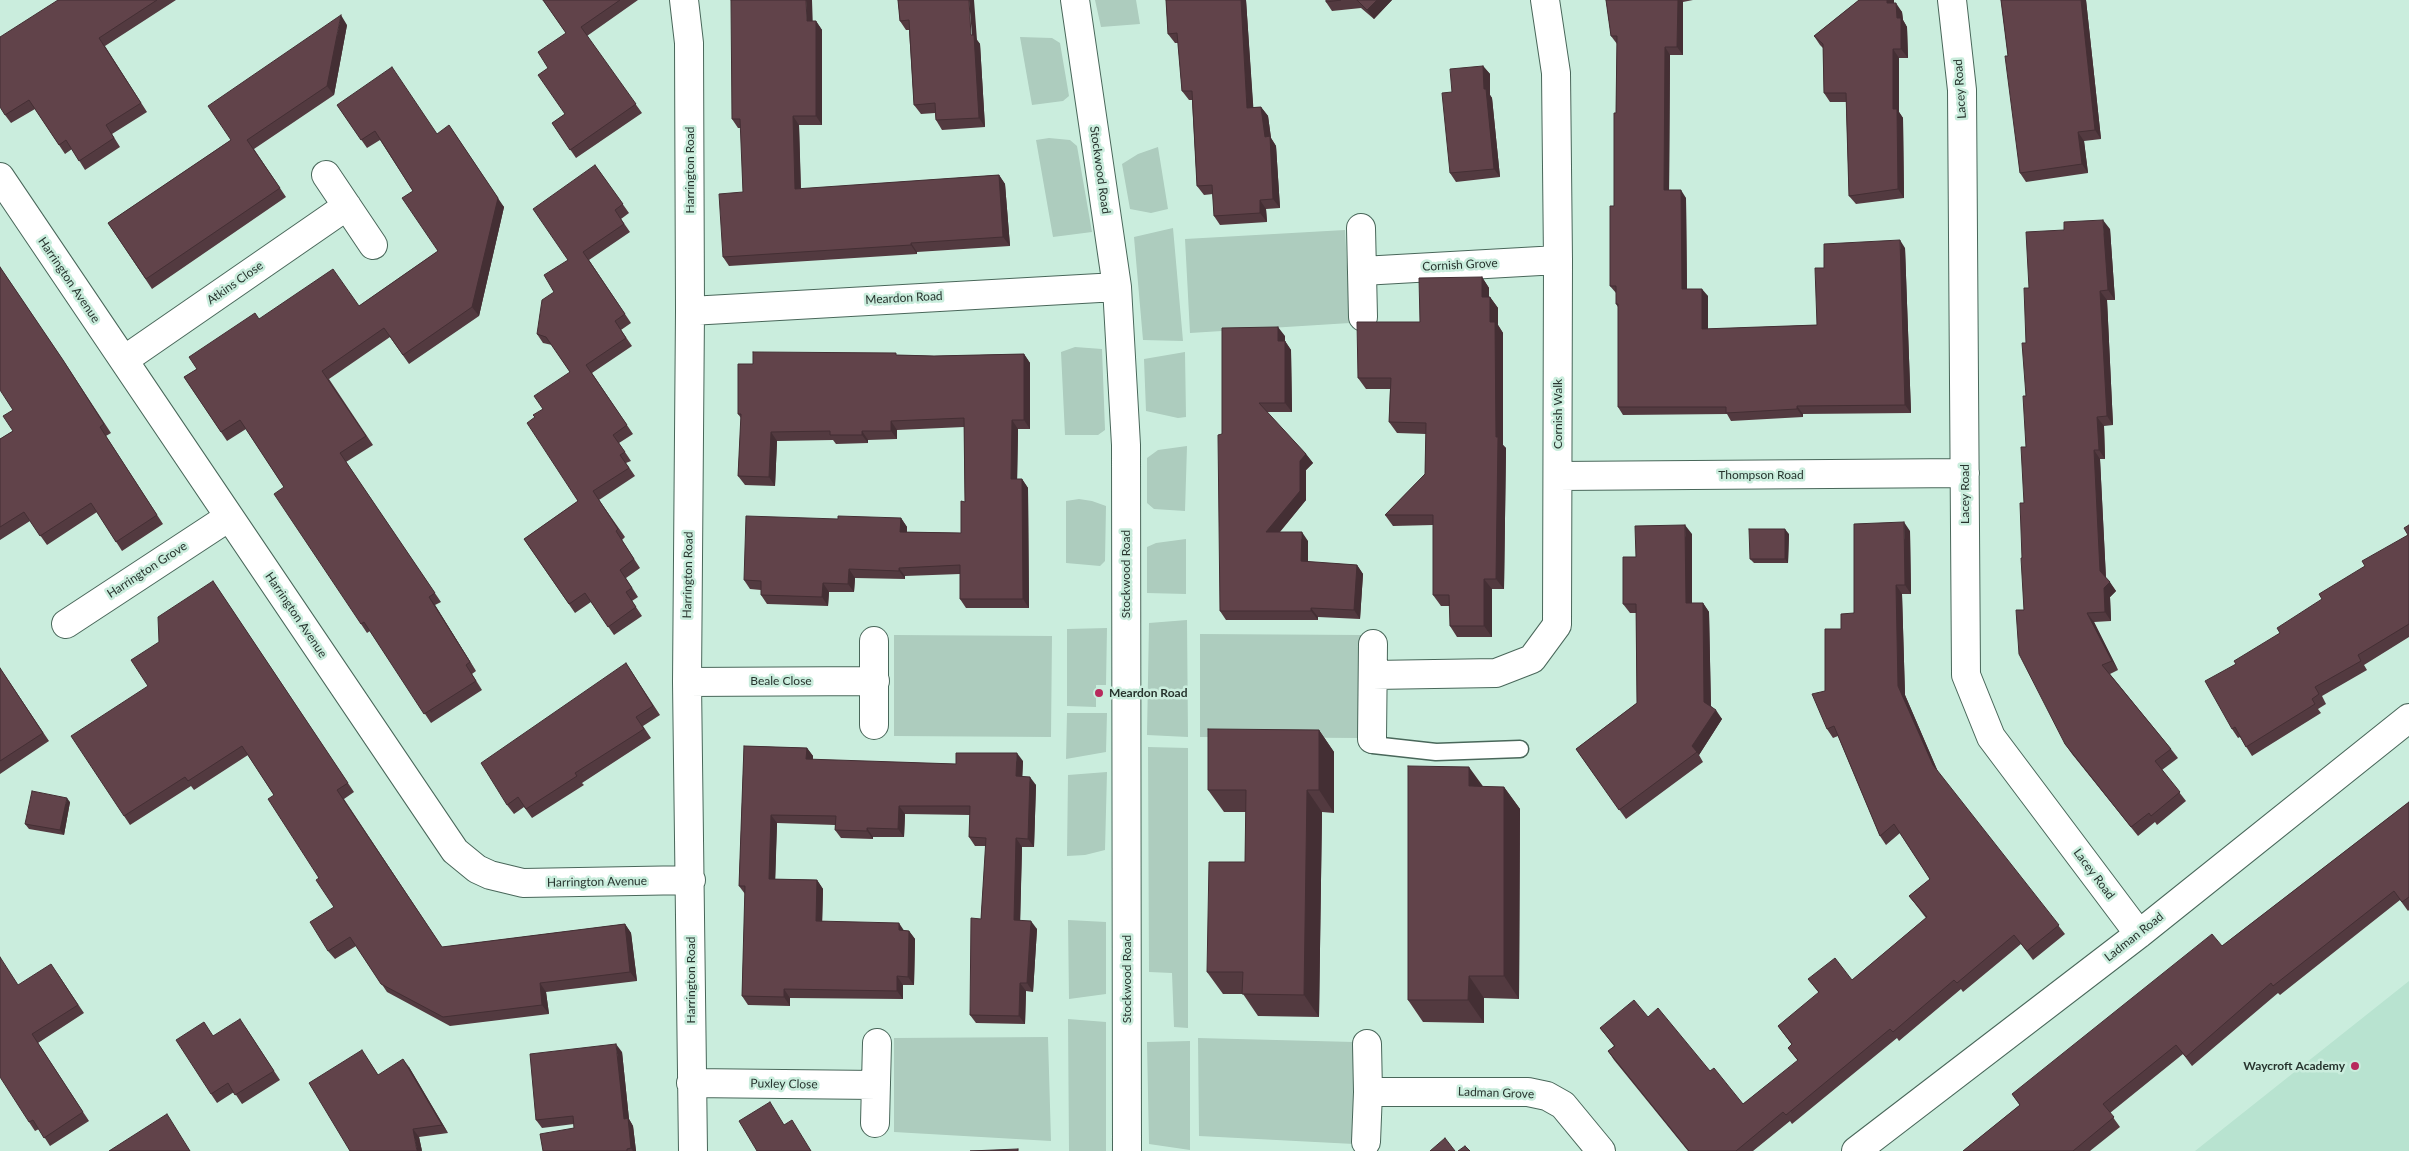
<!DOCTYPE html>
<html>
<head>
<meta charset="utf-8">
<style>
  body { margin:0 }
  canvas { display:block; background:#caeddd }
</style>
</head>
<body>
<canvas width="2409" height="1151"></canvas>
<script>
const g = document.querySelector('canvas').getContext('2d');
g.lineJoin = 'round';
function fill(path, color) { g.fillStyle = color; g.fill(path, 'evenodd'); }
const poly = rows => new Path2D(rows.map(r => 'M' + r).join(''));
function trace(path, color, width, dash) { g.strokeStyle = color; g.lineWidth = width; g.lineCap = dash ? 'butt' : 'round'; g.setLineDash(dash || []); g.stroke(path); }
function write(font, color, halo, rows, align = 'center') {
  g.font = font + ' Lato,sans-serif'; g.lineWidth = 5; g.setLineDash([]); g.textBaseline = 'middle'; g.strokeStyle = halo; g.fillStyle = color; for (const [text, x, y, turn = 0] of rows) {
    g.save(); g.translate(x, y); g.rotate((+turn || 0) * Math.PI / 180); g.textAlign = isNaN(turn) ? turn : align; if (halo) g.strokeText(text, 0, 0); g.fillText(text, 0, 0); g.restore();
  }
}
fill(poly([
  [2409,981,2409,1151,2195,1151]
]), '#b8e3d0');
fill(poly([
  [1095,0,1136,0,1140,24,1101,27],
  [1020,37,1052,38,1060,43,1069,96,1063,101,1032,105],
  [1049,138,1070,140,1077,146,1092,232,1053,237,1036,140],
  [1158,147,1168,209,1151,213,1130,209,1122,164,1138,154],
  [1173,228,1183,341,1143,340,1134,237],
  [1345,230,1350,323,1190,333,1185,239],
  [1075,347,1102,349,1105,430,1098,435,1065,435,1061,352],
  [1185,352,1186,417,1178,418,1146,411,1144,359],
  [1187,446,1185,511,1154,509,1147,503,1147,458,1158,450],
  [1079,499,1092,501,1106,506,1105,561,1100,566,1066,563,1066,501],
  [1186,539,1186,594,1147,593,1147,547,1156,543],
  [1187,620,1188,737,1147,735,1149,623],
  [1107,628,1106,685,1096,685,1096,707,1067,706,1067,629],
  [1200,634,1361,635,1360,738,1200,737],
  [894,635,1052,636,1051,737,894,736],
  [1067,713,1107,713,1106,752,1066,759],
  [1148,747,1188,748,1188,1028,1174,1027,1172,973,1149,972],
  [1107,772,1105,850,1085,855,1067,856,1068,775],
  [1068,920,1106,922,1106,994,1069,999],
  [1068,1019,1106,1022,1106,1151,1069,1151],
  [1048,1037,1051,1141,894,1132,894,1038],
  [1198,1038,1354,1042,1354,1144,1199,1136],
  [1190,1041,1190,1150,1149,1144,1147,1042]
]), '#adccbe');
const service = poly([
  [1372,739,1373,745,1436,752,1520,749]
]);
const minor = poly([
  [684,0,689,43,690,311,687,682,693,1151],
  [1075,0,1117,287,1126,445,1127,1151],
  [1952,0,1962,90,1966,675,1991,737,2139,934],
  [326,175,373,245],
  [0,177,455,851,477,869,490,875,523,883,691,880],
  [1361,228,1363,317],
  [1362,271,1558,260],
  [690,311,1117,287],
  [124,360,347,206],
  [1558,476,1965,473],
  [66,624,229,517],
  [874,641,874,725],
  [1373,675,1496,673,1532,659,1557,625,1558,260,1556,73,1545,0],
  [687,682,875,681],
  [1372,739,1373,644],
  [1367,1044,1368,1092,1528,1092,1547,1096,1563,1105,1601,1151],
  [691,1083,876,1085],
  [875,1123,877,1043],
  [1366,1142,1368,1092],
  [1856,1151,2139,934,2409,718]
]);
trace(service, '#49675a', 19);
trace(minor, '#49675a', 30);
trace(service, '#fff', 16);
trace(minor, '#fff', 28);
fill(poly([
  [58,0,176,0,105,46,147,112,112,134,120,147,85,170,72,149,65,154,35,109,11,123,5,115],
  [543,0,638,0,587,36,642,113,576,158,552,123,565,114,548,68,566,33],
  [898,0,977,40,980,44,985,127,942,130,936,120,935,113,921,114,914,105,909,30,906,30,900,21],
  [1166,0,1246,0,1253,107,1261,107,1268,116,1271,138,1276,146,1280,208,1266,209,1267,222,1220,225,1214,216,1213,194,1204,195,1197,186,1192,100,1189,100,1182,91,1178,43,1175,43,1168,34],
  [1326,0,1394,0,1392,0,1374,19,1361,8,1332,11,1326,2],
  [1606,0,1693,0,1683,2,1683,55,1670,55,1669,190,1686,198,1687,289,1708,296,1708,329,1817,325,1824,268,1905,248,1911,413,1803,414,1803,417,1731,421,1727,414,1623,415,1618,407,1618,307,1616,304,1616,293,1610,286,1614,206,1616,113,1617,44,1611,36],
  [1859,0,1894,0,1894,3,1902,12,1903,20,1907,27,1908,58,1899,58,1899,112,1903,118,1904,198,1856,204,1849,196,1846,102,1830,102,1824,93,1823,48,1820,45,1814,36],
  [2001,0,2086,0,2101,139,2084,141,2088,173,2026,182,2020,173,2008,56],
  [813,21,816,21,822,30,822,125,799,125,801,189,999,175,1005,184,1010,246,917,252,917,254,729,266,723,257,743,192,741,128,738,128,732,119],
  [347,25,334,95,254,149,286,197,152,289,108,223,231,140],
  [1483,66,1490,74,1490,95,1492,98,1500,177,1456,182,1450,173,1452,92],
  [337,105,437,134,504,207,479,316,409,364,390,337,329,379,373,445,346,462,441,602,435,605,476,671,472,674,482,690,431,723,370,631,367,633,361,624,284,487,246,429,227,441,184,377,197,369,259,319,359,306,438,251,413,191,380,140,367,148],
  [595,165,629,213,621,219,630,232,589,260,631,323,621,330,632,346,592,373,633,434,619,443,631,461,626,463,635,476,599,500,625,537,622,540,640,568,626,578,638,597,632,601,642,616,614,635,591,602,575,613,524,539,578,501,535,417,543,409,570,372,552,345,543,343,537,334,568,260],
  [2110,229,2115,300,2107,300,2113,425,2104,426,2105,459,2100,459,2106,578,2116,591,2110,597,2111,621,2094,622,2118,670,2110,674,2171,749,2178,758,2162,770,2186,801,2157,825,2155,822,2138,836,2072,754,2065,744,2024,610,2022,558,2026,447,2026,343,2029,288],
  [0,267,69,369,111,433,106,436,163,524,122,551,97,512,47,545,30,521,0,540,0,439,13,431,13,410],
  [1482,277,1489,288,1489,297,1490,297,1498,308,1498,325,1503,333,1503,445,1506,448,1504,589,1492,589,1492,637,1457,637,1450,626,1450,606,1441,606,1433,595,1433,525,1393,526,1385,515,1425,474,1426,434,1397,433,1389,422,1390,389,1366,389,1358,378],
  [1285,336,1285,341,1291,350,1292,412,1267,412,1306,454,1313,463,1306,470,1306,500,1280,532,1308,541,1308,562,1357,565,1363,574,1360,619,1318,617,1318,620,1226,620,1220,611,1222,434],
  [1024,354,1030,363,1030,429,1018,429,1017,479,1022,479,1028,488,1029,608,966,608,960,599,960,574,905,576,905,579,855,578,854,592,829,592,828,606,767,604,761,595,761,590,750,589,744,580,838,519,901,518,907,527,907,532,961,533,965,502,964,427,897,430,897,439,868,440,868,443,836,444,833,440,777,441,775,486,745,485,738,476,741,418,738,414,753,364,898,355,934,356],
  [2409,525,2409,637,2364,665,2367,670,2322,696,2326,704,2318,709,2321,713,2252,756,2240,737,2238,738,2232,729,2236,664,2280,633,2365,566,2408,535],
  [1910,531,1911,594,1902,594,1905,695,1938,772,2065,934,2033,960,2021,944,1963,992,1961,989,1899,1041,1897,1038,1792,1124,1790,1121,1753,1151,1688,1151,1614,1060,1608,1051,1614,1046,1600,1028,1648,1017,1710,1071,1743,1104,1798,1061,1788,1048,1792,1045,1778,1026,1819,993,1808,979,1852,980,1926,918,1909,896,1930,879,1900,833,1886,845,1880,836,1838,736,1833,738,1827,729,1825,691,1841,629,1854,613],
  [1692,534,1692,603,1703,603,1709,612,1711,706,1722,719,1699,755,1703,762,1626,819,1576,749,1637,703,1636,613,1630,613,1623,604,1636,557],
  [1789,534,1788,563,1754,563,1750,559],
  [213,581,354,792,344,799,442,947,625,924,631,933,637,981,546,992,549,1014,450,1026,387,992,356,946,335,959,328,951,334,907,319,878,274,795,248,755,194,790,191,786,130,825,124,816,148,686,159,642],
  [626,663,660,715,643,726,651,738,582,783,584,785,532,818,524,807,514,814,507,805],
  [0,668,49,741,0,774],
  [1319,730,1334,752,1334,813,1322,812,1319,1017,1258,1016,1243,994,1223,994,1207,972,1245,862,1246,812,1224,812,1208,790],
  [744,746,807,748,813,756,813,760,956,764,1023,761,1022,777,1036,785,1034,847,1022,847,1020,920,1037,929,1033,992,1026,991,1025,1024,976,1023,970,1015,981,919,986,846,975,846,969,837,970,815,905,814,904,837,873,837,873,839,841,838,835,830,835,825,777,823,775,879,817,880,823,889,822,921,909,931,915,939,914,985,903,985,903,999,790,998,790,1006,748,1005,742,996,745,894,739,886],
  [1483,787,1504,787,1520,809,1519,999,1484,998,1484,1023,1423,1022,1408,1000],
  [70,802,64,835,29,829,25,824],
  [2409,802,2409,910,2408,911,2400,900,2280,995,2278,993,2192,1066,2183,1054,2110,1113,2120,1127,2090,1151,1963,1151,2020,1105,2012,1094,2222,946],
  [57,973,84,1013,38,1043,89,1121,50,1146,39,1129,35,1131,29,1122,19,985],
  [246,1028,280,1080,242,1104,234,1092,217,1103,211,1094,213,1036],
  [362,1050,378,1075,409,1067,448,1133,419,1137,422,1151],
  [622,1052,629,1119,633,1126,636,1151,543,1151,574,1128,574,1124,542,1128,536,1120]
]), '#533a40');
fill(poly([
  [806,0,812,0,813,30,807,21],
  [969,0,974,0,977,40,980,44,985,127,979,118],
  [1241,0,1246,0,1254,117,1247,108],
  [1377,0,1392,0,1374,19,1367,10],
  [1678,0,1682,0,1683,2,1683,55,1677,47],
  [1887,0,1894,0,1894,12,1887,3],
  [2081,0,2086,0,2101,139,2095,130],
  [1896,3,1902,12,1903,20,1907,27,1908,58,1901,49,1897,18],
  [341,15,347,25,334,95,327,86],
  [816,21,822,30,822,125,816,116],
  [1665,47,1670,55,1669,198,1664,190],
  [1893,49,1899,58,1899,112,1903,118,1904,198,1898,189,1893,109],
  [1483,66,1490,74,1490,95,1492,98,1500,177,1494,169,1484,89],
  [1261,107,1268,116,1271,138,1276,146,1280,208,1273,199],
  [793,116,799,125,801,198,795,189],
  [449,125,504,207,479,316,472,307],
  [2078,132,2084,141,2088,173,2082,164],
  [999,175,1005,184,1010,246,1003,237],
  [1681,190,1686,198,1687,297,1682,289],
  [1260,200,1266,209,1267,222,1260,213],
  [2103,220,2110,229,2115,300,2108,290],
  [1900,240,1905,248,1911,413,1905,405],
  [911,243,917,252,917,254,911,245],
  [1482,277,1489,288,1489,308,1482,297],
  [1702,289,1708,296,1708,337,1702,329],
  [2100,291,2107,300,2113,425,2107,416],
  [1490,297,1498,308,1498,325,1503,333,1503,445,1506,448,1504,589,1496,579,1496,437,1490,322],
  [1278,327,1285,336,1285,341,1291,350,1292,412,1285,403,1278,341],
  [1024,354,1030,363,1030,429,1024,420],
  [1797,406,1803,414,1803,417,1797,409],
  [2097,417,2104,426,2105,459,2099,450],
  [1012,420,1018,429,1017,488,1011,479],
  [891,421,897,430,897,439,891,431],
  [862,431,868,440,868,443,862,435],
  [771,432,777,441,775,486,769,477],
  [2094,450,2100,459,2106,580,2100,571],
  [1306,454,1313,463,1306,470,1306,500,1272,541,1266,532,1300,461],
  [1022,479,1028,488,1029,608,1023,599],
  [901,518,907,527,906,541,900,532],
  [1904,522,1910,531,1911,594,1905,585],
  [1685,525,1692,534,1692,613,1686,603],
  [1785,529,1789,534,1788,563,1785,559],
  [1302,532,1308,541,1308,570,1301,561],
  [1357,565,1363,574,1360,619,1354,610],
  [899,568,905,576,905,579,899,571],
  [849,569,855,578,854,592,848,584],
  [1484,579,1492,589,1492,637,1484,626],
  [2110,582,2116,591,2110,597,2111,621,2105,612,2104,588],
  [823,583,829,592,828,606,822,597],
  [1896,585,1902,594,1905,695,1939,774,1933,765,1898,686],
  [429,597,435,605,476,671,470,662],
  [1703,603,1709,612,1711,711,1704,702],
  [1311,608,1318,617,1318,620,1311,611],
  [2087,613,2094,622,2118,670,2112,661],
  [1716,710,1722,719,1699,755,1692,746],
  [1319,730,1334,752,1334,813,1319,790],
  [807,748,813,756,812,768,806,759],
  [1017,753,1023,761,1022,785,1016,776],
  [1469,767,1485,789,1469,786],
  [1030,777,1036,785,1034,847,1028,839],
  [1504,787,1520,809,1519,999,1504,976],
  [1307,790,1322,812,1319,1017,1304,995],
  [67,798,70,802,64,835,60,830],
  [899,806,905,814,904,837,898,829],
  [771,815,777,823,775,888,769,879],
  [867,828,873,837,873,839,867,831],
  [1016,838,1022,847,1020,929,1014,920],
  [817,880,823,889,822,929,816,921],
  [1031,921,1037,929,1033,992,1027,983],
  [899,923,905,932,899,930],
  [625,924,631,933,637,981,630,972],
  [909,931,915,939,914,985,908,977],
  [897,976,903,985,903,999,897,991],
  [1469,976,1484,998,1484,1023,1468,1000],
  [540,983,546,992,549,1014,542,1005],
  [1020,983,1026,991,1025,1024,1019,1016],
  [784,989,790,998,790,1006,784,997],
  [616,1044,622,1052,629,1119,633,1126,636,1151,633,1151,631,1148,624,1119],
  [403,1059,409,1067,448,1133,442,1125],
  [413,1129,419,1137,422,1151,417,1151]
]), '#442f34');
const building = poly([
  [58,0,157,0,99,38,141,103,106,125,114,138,79,161,66,140,59,145,29,100,5,115,0,107,0,37,58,0],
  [543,0,620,0,581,27,636,104,570,150,552,123,565,114,538,75,548,68,538,52,566,33,543,0],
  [731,0,806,0,807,21,816,21,816,116,793,116,795,189,999,175,1003,237,911,243,911,245,723,257,719,194,743,192,740,119,732,119,731,0],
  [898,0,969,0,971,35,974,35,979,118,936,120,935,103,914,105,909,20,900,21,898,0],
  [1166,0,1241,0,1247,108,1261,107,1265,137,1270,136,1273,199,1260,200,1260,213,1214,216,1212,185,1197,186,1192,91,1182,91,1177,33,1168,34,1166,0],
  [1326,0,1341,0,1326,2,1326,0],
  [1357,0,1377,0,1367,10,1357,0],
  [1606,0,1678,0,1677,47,1665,47,1664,190,1681,190,1682,289,1702,289,1702,329,1817,325,1815,268,1824,268,1824,244,1900,240,1905,405,1797,406,1797,409,1726,413,1726,407,1618,407,1618,304,1616,304,1616,286,1610,286,1610,206,1614,206,1614,113,1616,113,1617,36,1611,36,1606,0],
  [1859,0,1887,0,1887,3,1896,3,1897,18,1901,18,1901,49,1893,49,1893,109,1897,109,1898,189,1849,196,1846,93,1824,93,1823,44,1814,36,1859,0],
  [2001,0,2081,0,2095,130,2078,132,2082,164,2020,173,2005,56,2008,56,2001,0],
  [341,15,327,86,247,140,280,188,146,279,108,223,231,140,208,106,341,15],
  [1483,66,1484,89,1486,89,1494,169,1450,173,1442,93,1452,92,1450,69,1483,66],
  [392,67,437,134,449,125,498,198,472,307,403,355,384,328,322,371,366,436,340,453,435,593,429,597,470,662,466,665,476,681,424,714,364,622,361,624,274,494,284,487,240,420,221,432,184,377,197,369,189,357,255,313,259,319,333,269,359,306,438,251,402,198,413,191,375,131,361,140,337,105,392,67],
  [595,165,623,204,615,210,624,224,583,252,625,314,615,321,626,338,586,365,627,425,613,435,625,452,620,455,629,468,593,491,618,529,616,531,634,559,620,570,632,588,626,592,636,607,608,627,585,593,569,604,524,539,578,501,527,423,535,417,533,415,543,409,534,396,570,372,546,337,537,334,542,300,554,292,544,275,568,260,533,209,595,165],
  [2103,220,2108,290,2100,291,2107,416,2097,417,2099,450,2094,450,2100,571,2110,582,2104,588,2105,612,2087,613,2112,661,2102,665,2171,749,2155,761,2180,792,2151,816,2149,813,2131,827,2065,744,2019,654,2016,610,2024,610,2021,558,2022,558,2020,503,2024,503,2021,447,2026,447,2023,396,2026,396,2022,343,2026,343,2024,288,2029,288,2026,232,2064,230,2064,222,2103,220],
  [0,267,63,360,104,424,100,427,157,515,116,542,91,503,40,536,24,512,0,527,0,439,13,431,3,416,13,410,0,390,0,267],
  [1482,277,1482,297,1490,297,1490,322,1495,322,1496,437,1498,437,1496,579,1484,579,1484,626,1450,626,1449,595,1433,595,1433,515,1385,515,1425,474,1426,423,1389,422,1391,378,1358,378,1357,322,1420,322,1419,278,1482,277],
  [1278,327,1278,341,1285,341,1285,403,1259,403,1306,454,1300,461,1300,491,1266,532,1302,532,1301,561,1357,565,1354,610,1311,608,1311,611,1220,611,1218,435,1222,434,1222,328,1278,327],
  [753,352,896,353,896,355,934,356,1024,354,1024,420,1012,420,1011,479,1022,479,1023,599,960,599,960,565,899,568,899,571,849,569,848,584,823,583,822,597,761,595,761,581,744,580,746,516,838,519,838,516,901,518,900,532,961,533,961,501,965,502,964,418,891,421,891,431,862,431,862,435,830,435,830,431,771,432,769,477,738,476,741,414,738,414,738,364,753,364,753,352],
  [1904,522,1905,585,1896,585,1898,686,1933,765,2059,925,2027,951,2014,935,1957,983,1954,980,1893,1032,1890,1029,1786,1115,1783,1112,1736,1151,1689,1151,1608,1051,1615,1046,1600,1028,1634,1000,1648,1017,1658,1008,1710,1071,1714,1068,1743,1104,1798,1060,1788,1048,1792,1044,1778,1026,1819,992,1808,979,1835,958,1852,980,1927,917,1909,896,1930,879,1894,824,1880,836,1834,726,1827,729,1812,694,1825,691,1825,629,1841,629,1841,614,1854,613,1854,524,1904,522],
  [1685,525,1686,603,1703,603,1704,702,1716,710,1692,746,1697,752,1619,810,1576,749,1637,703,1636,604,1623,604,1623,557,1636,557,1635,526,1685,525],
  [2409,525,2409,624,2358,655,2361,661,2315,687,2319,694,2312,699,2315,704,2246,747,2235,727,2232,729,2205,681,2236,664,2234,661,2280,633,2277,628,2322,599,2319,594,2365,566,2362,561,2408,535,2404,528,2409,525],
  [1749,529,1785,529,1785,559,1750,559,1749,529],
  [213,581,348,783,337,790,442,947,625,924,630,972,540,983,542,1005,443,1017,381,984,350,937,328,951,310,922,334,907,316,880,319,878,268,799,274,795,242,746,188,781,185,777,124,816,71,736,148,686,131,660,159,642,158,617,213,581],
  [626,663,653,706,636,717,644,729,575,773,577,776,526,809,518,797,507,805,481,763,626,663],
  [0,668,43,733,0,761,0,668],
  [1208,729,1319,730,1319,790,1307,790,1304,995,1242,994,1243,972,1207,972,1209,862,1245,862,1246,790,1208,790,1208,729],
  [744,746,807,748,806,759,956,764,956,753,1017,753,1016,776,1030,777,1028,839,1016,838,1014,920,1031,921,1027,983,1020,983,1019,1016,970,1015,971,918,981,919,986,838,969,837,970,806,899,806,898,829,867,828,867,831,835,830,836,816,771,815,769,879,817,880,816,921,899,923,899,930,909,931,908,977,897,976,897,991,784,989,784,997,742,996,745,886,739,886,744,746],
  [1408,766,1469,767,1469,786,1504,787,1504,976,1469,976,1468,1000,1408,1000,1408,766],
  [32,791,67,798,60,830,25,824,32,791],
  [2409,802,2409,897,2402,902,2394,891,2273,986,2271,983,2186,1057,2176,1045,2103,1104,2114,1117,2073,1151,1963,1151,2020,1105,2012,1094,2212,934,2222,946,2409,802],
  [0,957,18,985,51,964,78,1005,32,1034,83,1112,44,1138,33,1120,29,1122,0,1077,0,957],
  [240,1019,274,1071,235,1095,228,1083,211,1094,176,1040,204,1022,213,1036,240,1019],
  [616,1044,624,1119,628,1118,631,1148,627,1149,627,1151,543,1151,540,1134,574,1128,573,1116,536,1120,530,1054,616,1044],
  [362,1050,378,1075,403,1059,442,1125,413,1129,417,1151,350,1151,309,1083,362,1050],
  [770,1102,784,1125,792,1120,811,1151,757,1151,739,1121,770,1102],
  [167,1114,190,1151,109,1151,167,1114],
  [1445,1138,1455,1151,1430,1151,1445,1138],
  [1465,1146,1470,1151,1458,1151,1465,1146],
  [1018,1149,1018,1151,970,1151,1018,1149]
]);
fill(building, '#61434a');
trace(building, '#442f34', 1);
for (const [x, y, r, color] of [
  [1099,693,5,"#b82a5d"],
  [2355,1066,5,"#b82a5d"]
]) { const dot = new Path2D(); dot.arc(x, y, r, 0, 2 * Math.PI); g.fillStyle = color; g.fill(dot); trace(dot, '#caeddd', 2); }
write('12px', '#27342e', '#caeddd', [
  ["Lacey Road",1960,89,-94],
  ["Harrington Road",690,170,-90],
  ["Stockwood Road",1100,170,82],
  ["Cornish Grove",1460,265,-3],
  ["Harrington Avenue",69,280,56],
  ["Atkins Close",235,283,-35],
  ["Meardon Road",904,298,-3],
  ["Cornish Walk",1558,414,-90],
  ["Thompson Road",1761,475],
  ["Lacey Road",1965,494,-90],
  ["Harrington Grove",147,570,-33],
  ["Stockwood Road",1126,574,-90],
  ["Harrington Road",688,575,-89],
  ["Harrington Avenue",296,615,56],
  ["Beale Close",781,681],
  ["Lacey Road",2094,874,53],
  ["Harrington Avenue",597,882,-1],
  ["Ladman Road",2134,937,-38],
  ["Stockwood Road",1127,979,-90],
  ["Harrington Road",691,980,-90],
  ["Puxley Close",784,1084,1],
  ["Ladman Grove",1496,1093,2]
]);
write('bold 12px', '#27342e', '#caeddd', [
  ["Meardon Road",1109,693],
  ["Waycroft Academy",2345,1066,"right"]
], 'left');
</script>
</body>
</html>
